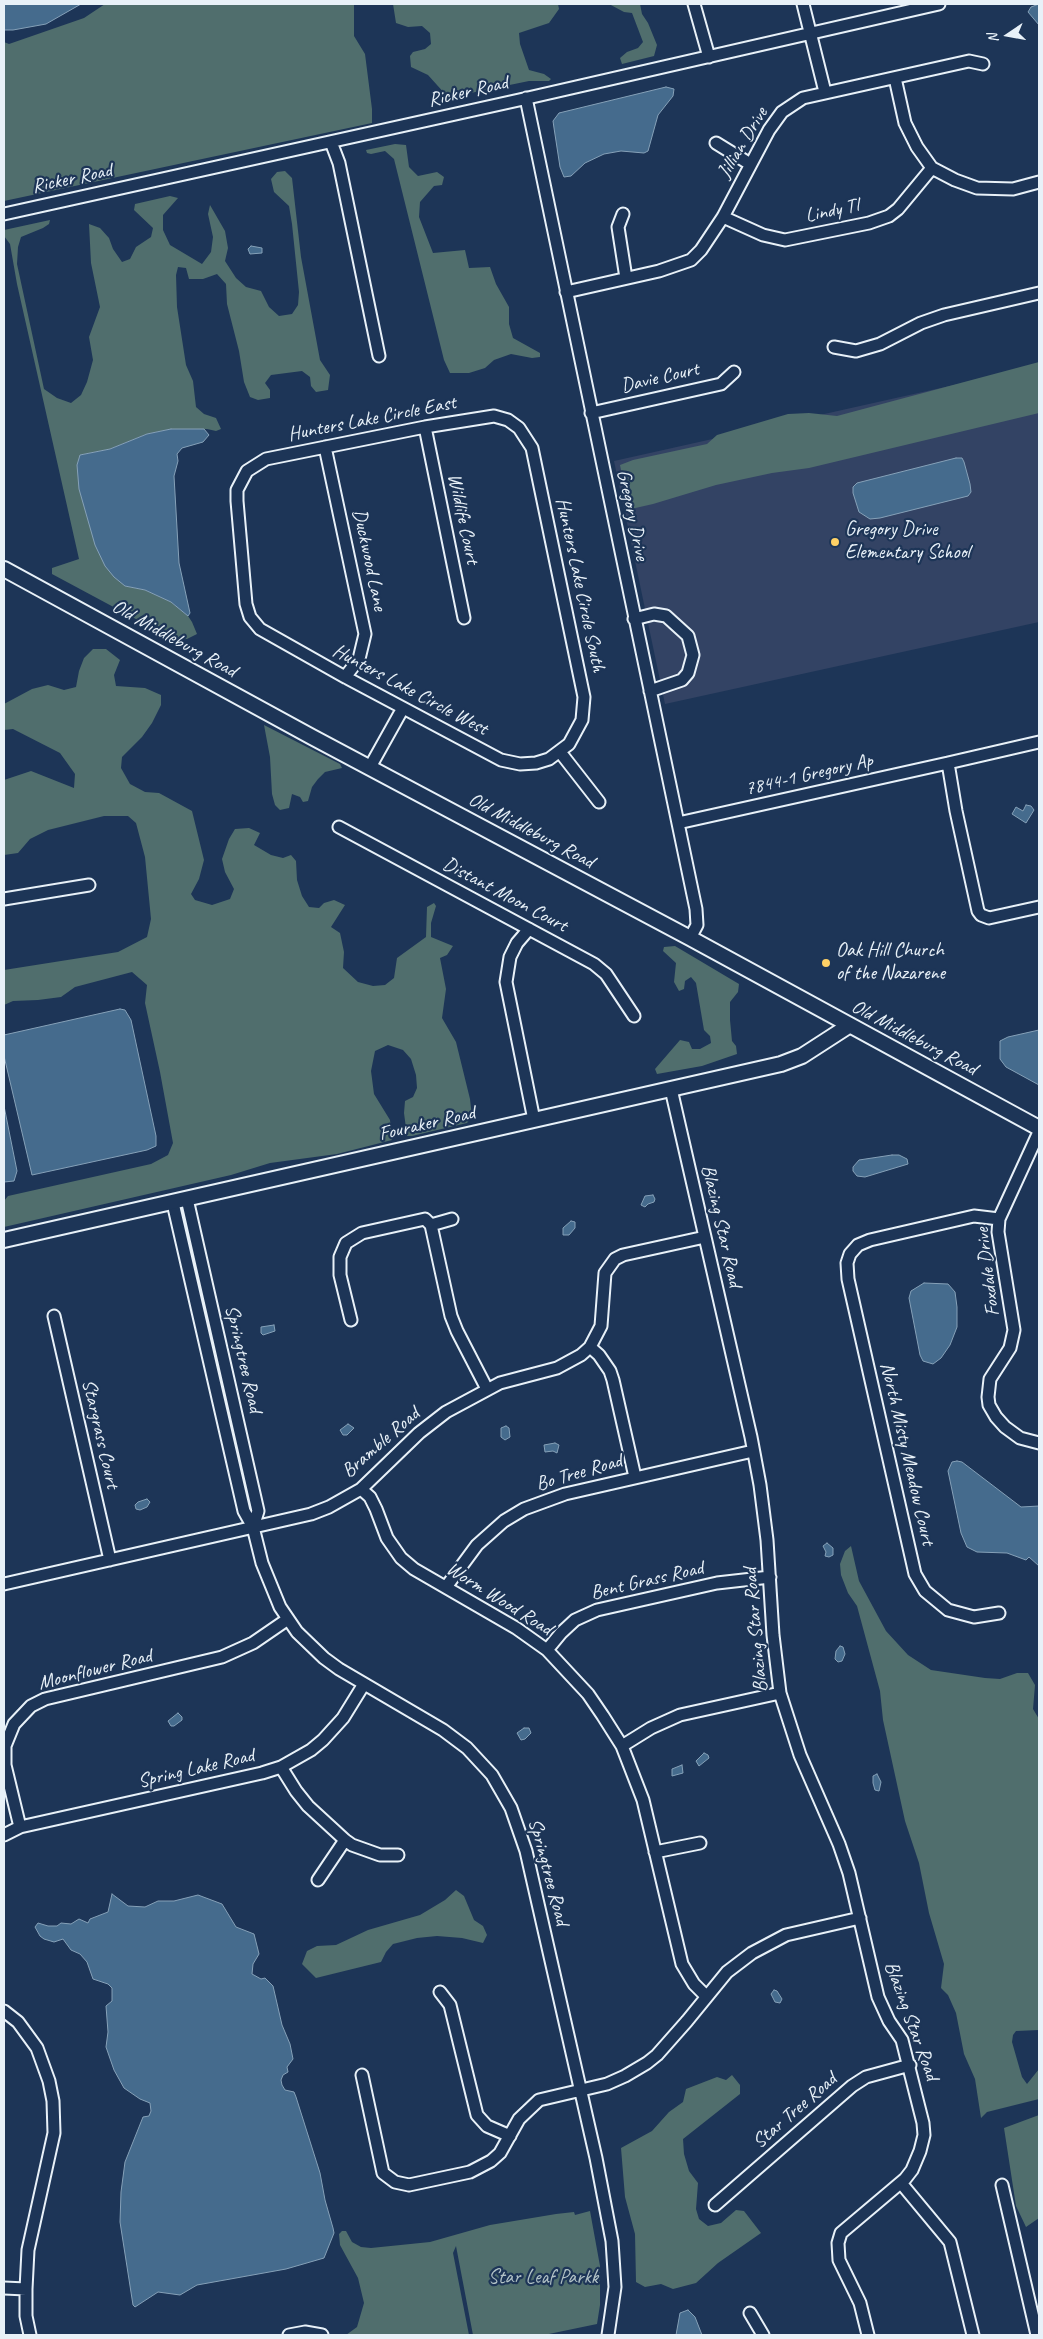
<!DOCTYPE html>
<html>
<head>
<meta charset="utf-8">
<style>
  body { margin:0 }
  #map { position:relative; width:1043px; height:2339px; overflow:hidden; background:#1d3557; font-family:Caveat,sans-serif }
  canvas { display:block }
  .frame { position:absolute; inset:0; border:5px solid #e8f1f8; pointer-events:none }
  .north { position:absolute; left:983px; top:10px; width:50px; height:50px; -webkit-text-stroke:4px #1d3557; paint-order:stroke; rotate:258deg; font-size:14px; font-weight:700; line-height:20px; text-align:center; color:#e8f1f8 }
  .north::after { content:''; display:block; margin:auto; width:18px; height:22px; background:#e8f1f8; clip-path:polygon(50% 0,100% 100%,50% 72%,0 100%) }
</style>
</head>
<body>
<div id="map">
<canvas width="1043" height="2339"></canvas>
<div class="frame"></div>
<div class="north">N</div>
</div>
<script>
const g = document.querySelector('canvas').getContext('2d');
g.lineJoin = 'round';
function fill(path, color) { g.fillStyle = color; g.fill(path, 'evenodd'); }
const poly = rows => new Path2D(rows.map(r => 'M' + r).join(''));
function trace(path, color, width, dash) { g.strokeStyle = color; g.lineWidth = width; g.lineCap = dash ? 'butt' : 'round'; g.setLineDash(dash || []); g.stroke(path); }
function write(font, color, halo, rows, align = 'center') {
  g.font = font + ' Caveat,sans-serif'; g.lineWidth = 4.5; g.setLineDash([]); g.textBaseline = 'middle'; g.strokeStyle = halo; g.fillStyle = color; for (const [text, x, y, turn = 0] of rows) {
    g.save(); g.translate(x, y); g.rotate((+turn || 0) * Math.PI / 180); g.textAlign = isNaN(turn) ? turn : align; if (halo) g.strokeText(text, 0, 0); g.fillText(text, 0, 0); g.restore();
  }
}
fill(poly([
  [1039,366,1039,622,665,704,614,461]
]), '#334364');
fill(poly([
  [105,4,354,4,354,36,365,54,372,109,372,123,4,201,4,42,9,44,84,18],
  [393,4,558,4,559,9,549,23,519,33,520,44,529,70,544,74,551,79,549,81,529,81,456,96,446,95,428,75,411,67,410,56,413,52,425,49,431,44,430,33,422,26,408,27,396,23],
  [609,4,640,4,642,14,648,23,657,45,654,56,622,64,620,58,627,52,638,48,643,42,632,13,624,12],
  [395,144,406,145,409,167,418,176,437,172,444,177,442,185,434,186,420,202,419,217,433,253,465,250,469,268,490,267,496,284,509,307,509,324,513,338,540,353,540,357,532,358,511,354,494,360,485,368,469,373,450,373,444,360,394,159,385,151,371,154,367,153,366,150],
  [285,171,292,178,301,257,320,360,330,375,328,390,316,392,311,386,310,377,302,371,271,375,265,383,270,390,270,398,258,400,250,397,244,382,239,351,227,304,226,284,217,274,203,279,189,279,186,268,178,267,176,275,177,307,186,365,193,381,196,407,204,414,216,418,221,429,216,431,207,429,171,429,147,434,110,449,80,455,125,586,145,590,171,602,188,616,192,622,197,634,187,639,175,640,52,574,52,568,79,559,17,284,10,244,4,236,4,230,50,220,49,224,43,228,21,237,18,247,17,264,44,389,57,398,71,403,81,395,87,382,93,360,89,337,100,307,91,263,89,224,100,228,109,238,113,249,122,262,130,259,136,247,151,237,153,228,134,210,135,204,170,196,178,198,163,215,163,230,170,245,202,264,211,252,213,237,208,214,210,205,225,231,228,248,225,261,236,278,246,287,261,291,269,307,279,316,292,314,298,305,299,292,292,224,289,206,274,192,271,179,277,172],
  [1039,362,1039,413,809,468,772,473,716,485,653,504,631,509,628,505,620,465,633,460,707,444,717,435,788,414,809,413,837,416],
  [93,649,106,649,120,660,114,675,116,686,145,688,161,695,161,705,152,723,142,737,122,757,121,768,130,784,145,792,159,793,192,811,204,860,199,879,191,894,195,900,212,905,230,899,234,889,225,872,222,859,229,839,235,829,249,828,260,833,254,845,271,855,283,858,291,855,296,861,297,880,302,896,309,907,319,908,324,903,334,900,345,905,331,927,340,933,344,952,343,968,358,982,373,986,385,985,394,978,397,958,426,937,427,907,434,903,436,906,431,923,431,937,453,946,447,955,440,958,446,989,442,1018,456,1042,470,1099,472,1117,467,1123,412,1136,407,1136,404,1113,405,1101,413,1097,417,1088,416,1075,411,1059,403,1050,388,1045,375,1051,371,1071,374,1094,390,1120,392,1140,337,1154,270,1163,231,1175,4,1227,4,1201,8,1196,151,1164,168,1155,173,1143,160,1072,145,1003,147,985,132,972,75,987,61,997,38,1000,13,1001,4,1005,4,970,118,952,147,937,151,919,145,857,136,823,128,816,104,816,48,830,30,839,18,853,4,855,4,780,31,771,74,788,75,774,60,753,13,729,4,730,4,704,32,689,48,685,64,690,76,687,79,671,84,658],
  [264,725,340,764,342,768,325,772,318,779,312,787,308,801,303,802,300,797,292,794,289,808,280,810,275,805,272,794,270,757],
  [675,946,739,984,738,992,730,1002,730,1020,732,1041,736,1046,737,1054,702,1066,657,1074,655,1069,680,1040,689,1042,692,1049,700,1049,711,1043,710,1036,704,1030,696,983,691,977,685,981,684,989,679,991,674,982,676,963,663,951,664,947],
  [851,1546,859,1581,886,1631,908,1655,931,1670,985,1678,1000,1679,1017,1673,1028,1673,1035,1685,1033,1709,1039,1719,1039,2030,1016,2031,1013,2035,1012,2042,1022,2077,1027,2084,1039,2069,1039,2099,987,2112,981,2118,975,2079,964,2054,956,2013,948,1995,941,1988,944,1964,929,1913,919,1863,905,1821,883,1720,880,1691,857,1606,848,1593,841,1575,840,1564,845,1551],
  [456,1890,464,1896,474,1920,483,1926,487,1935,483,1943,462,1938,437,1936,417,1938,393,1944,386,1952,381,1962,316,1978,302,1964,307,1951,317,1946,336,1945,368,1930,420,1915,445,1900],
  [732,2075,740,2085,740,2094,683,2139,684,2154,689,2171,698,2183,696,2209,699,2219,708,2226,721,2223,736,2210,744,2211,761,2233,718,2263,696,2283,673,2289,661,2284,645,2287,636,2282,635,2234,625,2197,621,2148,652,2131,669,2112,683,2102,686,2089,717,2077,726,2080],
  [1039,2115,1039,2218,1026,2227,1016,2206,1004,2128],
  [590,2211,600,2266,600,2305,597,2324,544,2335,473,2335,456,2246,453,2253,469,2335,346,2335,357,2327,364,2303,358,2278,340,2245,339,2234,342,2231,346,2231,352,2242,361,2247,371,2248,430,2242,490,2225,556,2214,574,2212,575,2215]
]), '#506e6d');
const water = poly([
  [4,4,81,4,46,24,13,30,4,30,4,4],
  [1039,4,1039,25,1028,12,1031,7,1039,4],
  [666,87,674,89,673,96,658,115,648,151,644,153,621,151,604,154,585,163,571,176,564,177,560,167,554,128,553,121,559,113,666,87],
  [251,246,262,248,262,253,250,254,248,249,251,246],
  [171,429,204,429,209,435,203,442,182,448,177,454,178,461,174,476,179,563,190,613,188,616,171,602,145,590,125,586,114,577,105,566,95,545,79,489,77,465,80,455,110,449,147,434,171,429],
  [956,458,962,458,964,462,970,484,971,492,968,496,880,518,870,519,859,512,853,493,853,487,857,483,956,458],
  [1026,805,1031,806,1034,810,1026,823,1012,814,1016,807,1023,811,1026,805],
  [120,1009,125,1010,131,1020,156,1136,156,1146,147,1150,32,1175,4,1056,4,1035,120,1009],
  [1039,1030,1039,1085,1006,1067,1000,1059,1000,1041,1008,1037,1039,1030],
  [4,1106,17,1171,14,1181,4,1182,4,1106],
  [892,1155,899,1155,907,1159,908,1164,865,1177,857,1176,853,1171,853,1167,859,1160,892,1155],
  [653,1195,655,1199,654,1202,648,1204,645,1207,641,1205,645,1196,653,1195],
  [571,1221,575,1222,575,1228,569,1235,563,1235,563,1228,571,1221],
  [924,1283,948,1284,955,1292,957,1307,957,1327,950,1345,941,1358,933,1364,923,1361,920,1355,909,1298,911,1291,924,1283],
  [274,1325,275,1331,263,1335,261,1333,261,1327,274,1325],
  [348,1424,354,1428,347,1435,343,1435,340,1430,348,1424],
  [506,1426,509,1428,510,1437,505,1440,501,1437,501,1428,506,1426],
  [555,1443,559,1445,557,1453,553,1451,545,1452,544,1445,555,1443],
  [957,1461,962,1462,1021,1507,1039,1506,1039,1566,1029,1557,1026,1560,1007,1553,977,1552,967,1547,961,1533,948,1471,952,1462,957,1461],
  [147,1499,150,1502,147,1507,140,1510,136,1509,135,1505,138,1502,147,1499],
  [827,1543,833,1548,833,1555,829,1557,825,1556,826,1552,823,1546,827,1543],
  [840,1646,843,1647,845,1654,842,1661,838,1662,835,1659,836,1651,840,1646],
  [178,1713,182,1717,182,1720,174,1726,171,1726,168,1721,178,1713],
  [524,1728,529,1728,531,1733,525,1739,521,1740,517,1733,524,1728],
  [704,1753,708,1755,709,1758,699,1766,696,1761,704,1753],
  [682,1765,683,1773,672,1776,672,1769,682,1765],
  [877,1774,881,1782,879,1791,875,1790,873,1783,873,1776,877,1774],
  [112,1894,128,1906,145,1907,158,1901,174,1901,198,1895,222,1904,236,1927,254,1934,259,1954,253,1964,252,1974,261,1979,265,1978,273,1986,282,2025,290,2044,293,2059,287,2067,288,2072,283,2075,281,2080,282,2085,285,2090,294,2092,296,2097,320,2173,325,2200,333,2228,334,2233,324,2258,286,2269,197,2285,180,2295,158,2292,135,2307,133,2305,120,2222,121,2192,125,2162,143,2117,149,2116,151,2111,150,2103,140,2099,124,2088,114,2070,106,2047,108,2032,106,2006,112,2001,112,1988,108,1984,93,1979,87,1962,80,1954,71,1950,63,1939,54,1942,44,1939,40,1936,35,1927,38,1923,48,1926,57,1926,61,1923,71,1924,79,1919,88,1923,90,1919,108,1912,112,1894],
  [774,1990,777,1991,782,1999,780,2003,775,2002,771,1994,774,1990],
  [688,2310,695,2317,702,2335,676,2335,680,2313,688,2310]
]);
fill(water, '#456b8d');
trace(water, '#86a1b8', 1);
const minor = poly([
  [694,4,709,57],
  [803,4,825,92],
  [895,78,905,123,917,147,932,168,955,180,977,188,1013,189,1039,182],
  [526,98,696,909,697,925,690,938],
  [331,142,339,163,379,356],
  [716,143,750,164],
  [4,214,519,100,939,4],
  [623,214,618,227,626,278],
  [723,217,763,235,785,240,869,223,889,216,898,209,932,168],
  [566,292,659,271,691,260,701,250,723,217,769,130,782,112,803,98,969,61,983,64],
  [834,347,856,351,880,344,921,323,944,315,1039,293],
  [591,413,721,384,734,372],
  [494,416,508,420,519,428,532,448,584,697,582,720,569,744,549,759,536,763,520,764,501,760,345,677,260,629,250,617,246,604,237,501,237,490,247,471,266,459,425,427,494,416],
  [425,427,464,618],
  [325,447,365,634,359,659,345,677],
  [634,619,654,614,666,616,688,636,693,655,688,673,682,680,650,691],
  [1039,742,948,763,956,811,978,911,981,915,989,918,1039,907],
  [560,752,599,802],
  [370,767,403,708],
  [678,823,948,763],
  [339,827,594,964,606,974,634,1016],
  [4,899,89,885],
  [529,929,517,943,510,957,506,982,534,1120],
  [671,1089,751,1437,760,1485,767,1540,773,1635,780,1693,800,1755,839,1844,849,1873,878,1997,889,2021,902,2040,923,2123,924,2135,920,2151,912,2170,905,2179,841,2233,838,2243,839,2260,860,2303,868,2335],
  [1039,1132,999,1219,998,1232,1014,1330,1010,1348,990,1379,988,1397,989,1405,996,1417,1005,1427,1020,1438,1039,1443],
  [187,1199,258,1511,253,1527],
  [173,1203,244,1511,253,1527,262,1563,280,1607,297,1632,324,1658,339,1669,443,1730,467,1748,492,1775,511,1808,526,1851,596,2158,612,2241,615,2287,608,2335],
  [431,1225,451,1316,457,1331,487,1389],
  [431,1225,452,1219],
  [54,1316,110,1560],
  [351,1320,340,1275,340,1257,346,1243,362,1233,425,1219,431,1225],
  [590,1347,599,1355,610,1371,613,1380,635,1477],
  [361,1489,370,1497,376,1509,387,1538,401,1558,414,1569,516,1628,547,1650,588,1694,603,1716,622,1746,643,1800,682,1964,694,1984,706,1996],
  [4,1584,311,1514,329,1507,361,1489,419,1433,446,1412,500,1383,557,1368,581,1355,590,1347,601,1326,605,1273,615,1259,623,1255,705,1237],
  [446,1587,477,1545,504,1521,524,1509,565,1494,753,1451],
  [999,1613,974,1617,948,1610,925,1591,915,1574,848,1279,847,1263,850,1254,858,1245,870,1240,974,1216,999,1219],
  [547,1650,561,1633,575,1620,597,1610,717,1583,770,1577],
  [622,1746,651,1728,680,1715,780,1693],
  [281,1767,296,1791,308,1806,345,1840,352,1845,380,1855,398,1855],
  [20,1827,5,1765,5,1746,14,1724,31,1706,45,1699,222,1657,253,1643,288,1619],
  [4,1835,20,1827,262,1773,281,1767,311,1750,323,1740,343,1718,364,1684],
  [655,1852,700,1843],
  [318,1880,345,1840],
  [440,1992,450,2005,477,2115,487,2126,510,2136],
  [4,2011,18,2022,37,2048,49,2081,53,2101,54,2133,28,2250,26,2289,26,2316,30,2335],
  [362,2075,383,2173,395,2182,409,2185,470,2172,491,2161,500,2153,519,2119,539,2100,607,2084,625,2076,647,2063,657,2055,687,2021,727,1972,752,1953,786,1935,860,1918],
  [901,2183,950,2242,973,2335],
  [1002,2185,1037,2335],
  [715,2205,852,2086,866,2077,910,2065],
  [4,2288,26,2289],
  [750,2313,763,2335],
  [289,2335,305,2332,322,2335]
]);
const major = poly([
  [4,569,312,737,690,938,1039,1128],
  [4,1240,781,1064,802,1056,850,1025]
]);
trace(minor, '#e8f1f8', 15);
trace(major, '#e8f1f8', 18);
trace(minor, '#1d3557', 11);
trace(major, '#1d3557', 14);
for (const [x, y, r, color] of [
  [835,542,5,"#ffd166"],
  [826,963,5,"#ffd166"]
]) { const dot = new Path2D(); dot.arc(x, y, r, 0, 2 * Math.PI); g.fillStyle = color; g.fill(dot); trace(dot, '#1d3557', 2); }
write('20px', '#e8f1f8', '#1d3557', [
  ["Ricker Road",468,92,-13],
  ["Jillian Drive",743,143,-59],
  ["Ricker Road",72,179,-12],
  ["Lindy Tl",832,211,-12],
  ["Davie Court",660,378,-13],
  ["Hunters Lake Circle East",372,419,-11],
  ["Gregory Drive",632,515,78],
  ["Wildlife Court",463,519,78],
  ["Duckwood Lane",369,560,78],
  ["Hunters Lake Circle South",580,585,78],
  ["Old Middleburg Road",174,639,29],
  ["Hunters Lake Circle West",410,690,28],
  ["7844-1 Gregory Ap",809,775,-13],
  ["Old Middleburg Road",531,831,28],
  ["Distant Moon Court",505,895,28],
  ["Old Middleburg Road",914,1038,28],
  ["Fouraker Road",427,1124,-13],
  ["Blazing Star Road",721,1226,77],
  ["Foxdale Drive",988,1272,-97],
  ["Springtree Road",243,1359,77],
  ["Stargrass Court",100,1434,77],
  ["Bramble Road",381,1443,-41],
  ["North Misty Meadow Court",907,1454,77],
  ["Bo Tree Road",579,1473,-16],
  ["Bent Grass Road",647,1581,-13],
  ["Worm Wood Road",499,1599,32],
  ["Blazing Star Road",756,1630,-95],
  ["Moonflower Road",95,1670,-14],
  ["Spring Lake Road",196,1769,-13],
  ["Springtree Road",548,1872,75],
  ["Blazing Star Road",911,2021,70],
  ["Star Tree Road",795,2111,-41]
]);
write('20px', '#e8f1f8', '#1d3557', [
  ["Gregory Drive",845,530],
  ["Elementary School",845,553],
  ["Oak Hill Church",836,951],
  ["of the Nazarene",836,974]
], 'left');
write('20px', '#b3c3c7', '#1d3557', [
  ["Star Leaf Parkk",543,2278]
]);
</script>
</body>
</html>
